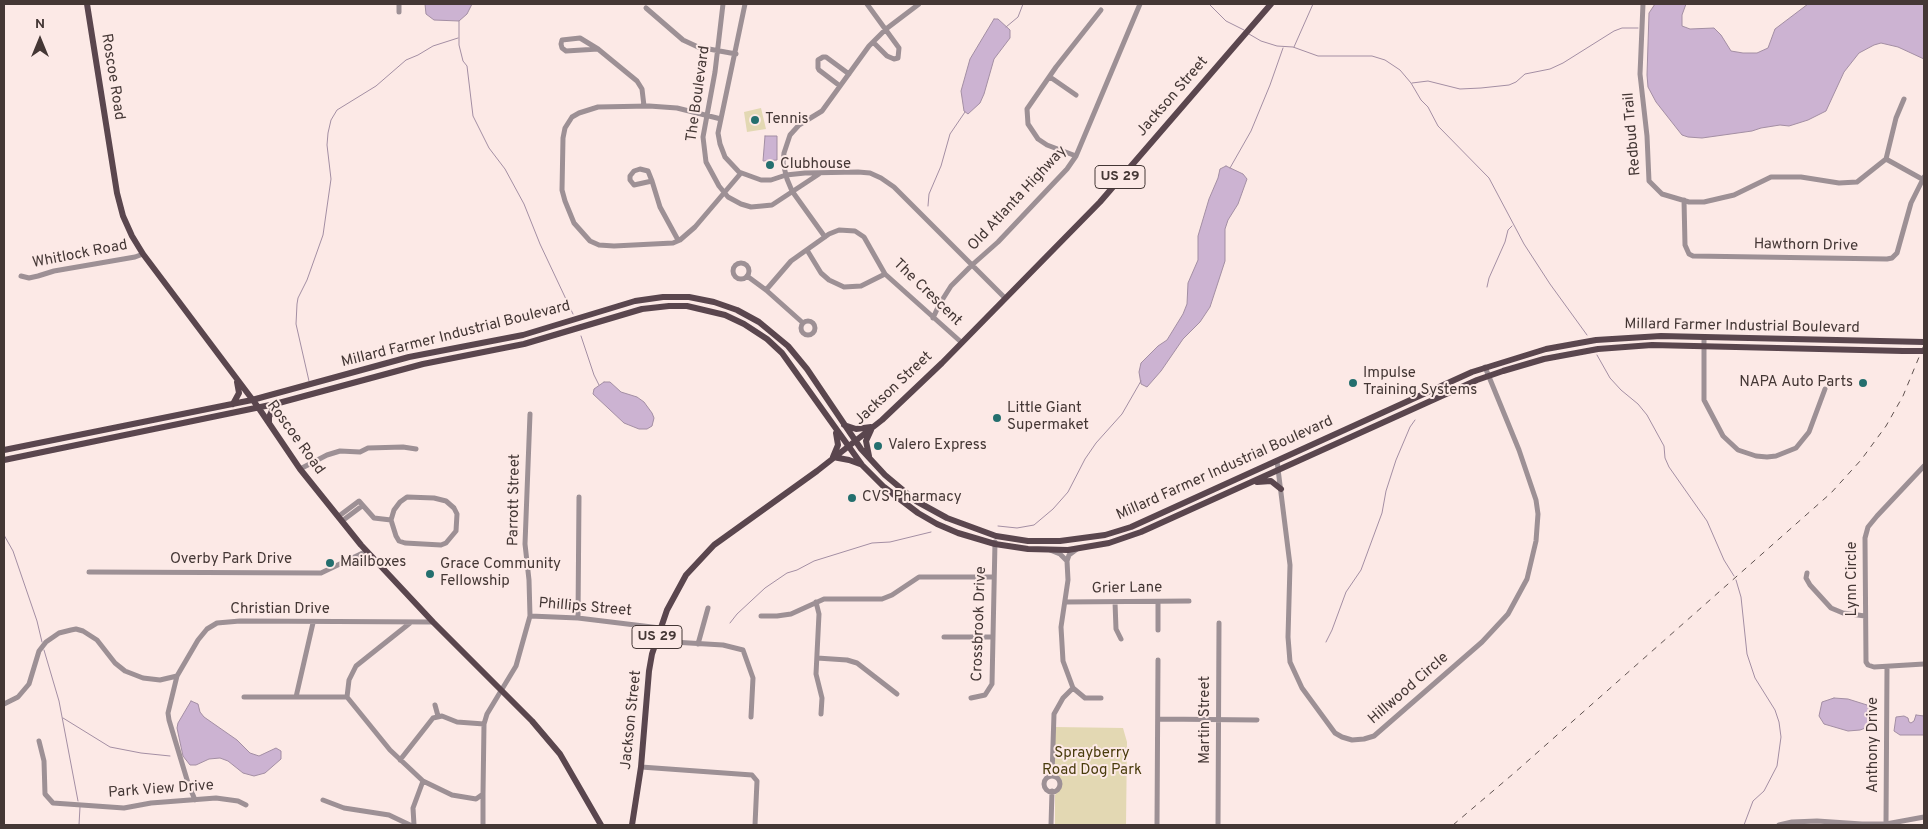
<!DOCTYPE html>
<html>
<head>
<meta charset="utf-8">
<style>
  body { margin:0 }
  #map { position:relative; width:1928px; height:829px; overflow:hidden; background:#fce9e6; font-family:Overpass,sans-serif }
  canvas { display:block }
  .frame { position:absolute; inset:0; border:5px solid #443735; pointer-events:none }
  .north { position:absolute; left:15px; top:15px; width:50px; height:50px; -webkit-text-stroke:4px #fce9e6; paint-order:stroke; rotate:0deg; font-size:14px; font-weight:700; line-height:20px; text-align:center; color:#443735 }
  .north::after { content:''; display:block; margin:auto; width:18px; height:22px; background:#443735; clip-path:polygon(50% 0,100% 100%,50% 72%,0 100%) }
</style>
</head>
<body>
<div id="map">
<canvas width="1928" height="829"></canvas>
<div class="frame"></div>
<div class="north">N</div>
</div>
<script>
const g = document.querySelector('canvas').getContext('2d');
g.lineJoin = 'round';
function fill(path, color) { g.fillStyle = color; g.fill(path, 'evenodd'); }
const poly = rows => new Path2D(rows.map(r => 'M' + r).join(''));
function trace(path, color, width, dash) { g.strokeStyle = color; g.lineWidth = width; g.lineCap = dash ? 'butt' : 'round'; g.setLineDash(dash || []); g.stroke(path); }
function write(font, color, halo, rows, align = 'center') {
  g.font = font + ' Overpass,sans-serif'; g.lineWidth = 4; g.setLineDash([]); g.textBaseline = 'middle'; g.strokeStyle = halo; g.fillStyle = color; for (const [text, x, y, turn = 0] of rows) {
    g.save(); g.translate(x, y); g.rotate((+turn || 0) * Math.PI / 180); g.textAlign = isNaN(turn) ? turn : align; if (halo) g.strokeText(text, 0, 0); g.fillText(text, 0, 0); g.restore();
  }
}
fill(poly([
  [761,108,766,129,747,132,744,112],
  [1055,727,1123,728,1127,742,1126,825,1055,825,1055,795,1062,787,1062,780,1055,773]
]), '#e3d8b3');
const water = poly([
  [425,4,472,4,467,14,459,21,434,20,426,14,425,4],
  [1655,4,1686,4,1682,15,1682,26,1690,29,1714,28,1721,35,1731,51,1743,53,1757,53,1768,48,1775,29,1808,4,1924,4,1924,59,1898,47,1881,43,1874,45,1859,53,1844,72,1826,111,1808,120,1789,126,1780,125,1761,128,1752,131,1702,138,1688,137,1682,135,1678,130,1656,102,1648,87,1647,75,1649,13,1655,4],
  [994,19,998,19,1010,30,1010,38,994,59,984,94,980,103,968,114,964,111,961,91,970,59,994,19],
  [765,136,777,136,777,160,763,161,765,136],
  [1226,166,1243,174,1247,179,1238,204,1228,220,1225,229,1225,261,1210,307,1200,322,1183,339,1161,371,1147,387,1141,384,1139,372,1141,363,1158,346,1167,340,1183,314,1187,304,1188,283,1198,260,1198,236,1209,199,1218,178,1220,169,1226,166],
  [604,382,610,382,621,392,637,397,644,402,652,413,654,418,652,426,647,429,639,429,624,423,593,394,594,389,604,382],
  [1834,698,1848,699,1867,705,1871,712,1871,726,1860,730,1848,731,1824,724,1819,716,1822,702,1834,698],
  [191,701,198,704,200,712,204,717,237,740,250,753,259,756,276,748,281,751,281,759,265,773,254,776,243,773,228,761,220,758,209,759,196,765,190,765,183,756,177,728,178,723,191,701],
  [1916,715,1924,716,1924,735,1900,735,1894,731,1896,717,1904,716,1908,718,1909,722,1911,723,1914,721,1916,715]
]);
fill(water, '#ccb3d2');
trace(water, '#a38ea3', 1);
trace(poly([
  [1209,4,1226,21,1244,30],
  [459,21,459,45,463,61,467,66,473,116,489,148,505,169,524,204,540,244,573,314],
  [1006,27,1018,17,1023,4],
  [1249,34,1261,41,1277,46,1293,47,1318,56,1372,56,1385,60,1400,70,1411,83,1421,100,1428,107,1438,126,1489,178,1524,244,1550,284,1587,335],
  [1294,47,1313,4],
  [1412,83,1428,81,1460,89,1481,88,1509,85,1516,82,1525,74,1550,69,1563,63,1614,31,1622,28,1638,28],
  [1230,168,1251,131,1270,85,1283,48],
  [928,206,929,194,941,166,950,134,965,112],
  [1487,287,1489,278,1505,242,1508,230,1512,226],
  [581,336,594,375,599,385],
  [1597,355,1610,378,1621,390,1638,404,1647,415,1664,446,1665,458,1669,467,1707,521,1724,560,1734,576],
  [309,381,296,324,297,304,298,298,307,280,323,235,331,179,327,145,328,133,331,120,337,110,376,86,406,60,418,55,433,46,458,38],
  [998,526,1017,528,1034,525,1053,509,1068,492,1085,459,1096,443,1122,414,1141,381],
  [4,535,13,551,37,621,42,642],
  [1736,580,1741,597,1747,654,1755,678,1775,710,1779,722,1781,737,1777,766,1764,791,1753,801,1744,825],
  [730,623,737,614,765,588,787,573,797,570,814,561,872,543,890,542,931,532],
  [1326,642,1332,630,1346,592,1361,570,1382,513,1386,491,1396,460,1410,427,1415,420],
  [44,650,59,701,78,801],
  [63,718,110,747,141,753,170,756],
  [79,825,80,807]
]), '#a38ea3', 1);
trace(poly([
  [399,4,399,12],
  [723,4,715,72,703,137,706,162,719,186,728,197,741,204,751,207,762,206,772,205,819,174],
  [745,4,718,133,720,144,725,157,739,172,761,180,771,180,786,175,805,173,858,172,870,173,881,178,894,187,1005,298],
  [867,4,899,48,898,58,894,59,887,56,873,42],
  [1643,4,1640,74,1647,136,1649,181,1662,194,1689,202,1704,202,1734,195,1771,177,1801,177,1839,183,1857,182,1886,159,1896,118,1904,99],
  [646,8,683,40,698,47,736,54],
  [598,49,566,51,562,48,561,44,562,40,580,38,598,49,637,81,642,89,644,106],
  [1050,77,1076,95],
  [840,86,819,70,818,68,818,60,823,57,826,57,849,74],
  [721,119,677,108,649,106,598,107,579,113,572,117,565,128,563,138,562,190,565,201,574,223,590,241,599,245,614,246,673,243,680,240,695,227,741,173],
  [1076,156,1047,145,1038,139,1028,124,1027,109,1056,67,1101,10],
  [1886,159,1922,179],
  [652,181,634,185,630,180,630,176,634,171,640,169,648,171,652,181,660,207,678,240],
  [1684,200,1685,245,1689,254,1693,256,1887,259,1892,258,1897,253,1911,203,1924,177],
  [825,237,792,191,787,179,783,163,784,153,790,135,799,125,822,111,869,46,886,29,919,4],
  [807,250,821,273,829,280,844,287,861,286,885,274],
  '733 271a8 8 0 1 1 16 0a8 8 0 1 1-16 0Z',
  [21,276,29,278,38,276,54,271,135,257,143,254],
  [747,276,766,290,803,323],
  [766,290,791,261,829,234,839,230,855,231,864,237,885,274,961,342],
  [933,318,939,305,951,286,972,265,998,242,1067,169,1076,156,1140,4],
  '801 328a7 7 0 1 1 14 0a7 7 0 1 1-14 0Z',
  [1704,337,1704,400,1723,436,1738,450,1756,456,1767,457,1776,456,1796,448,1809,432,1825,389],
  [1277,461,1290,565,1288,637,1290,662,1302,688,1335,733,1342,737,1352,740,1364,739,1374,736,1482,642,1508,614,1527,579,1536,541,1538,514,1536,500,1519,450,1485,367],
  [1924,466,1877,516,1868,527,1865,538,1866,662,1868,665,1874,667,1924,664],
  [300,469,327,455,340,451,360,452,368,448,403,447,416,449],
  [339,516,359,501,374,518,391,520,394,510,400,502,407,497,434,498,446,501,454,508,457,514,456,531,446,543,441,545,405,543,399,541,396,536,391,520],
  [342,521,362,506],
  [1050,550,1060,554,1067,561,1069,555,1077,549],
  [1067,561,1068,580,1061,627,1063,661,1073,688,1085,698,1101,698],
  [89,572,321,573,367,551],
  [1807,573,1806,578,1810,585,1831,608,1843,613,1865,616],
  [816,602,819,614,816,674,822,698,821,714],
  [1065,602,1189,601],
  [1115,602,1116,629,1121,639],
  [1158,602,1158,630],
  [530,616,578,618,660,628],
  [761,616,777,616,791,614,824,599,882,599,892,595,919,577,994,577],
  [578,618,579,497],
  [410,623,356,666,349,680,347,697,390,750,423,781,452,795,476,799,483,794,484,724,487,714,516,666,530,616,529,580,525,544,530,414],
  [944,637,993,637],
  [656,641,723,645,743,650,753,678,751,717],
  [698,644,708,608],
  [817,658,847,660,857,663,897,694],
  [177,676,168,713,169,720,188,783,195,800],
  [244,697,347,697],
  [296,697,313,623],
  [971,698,985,695,992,684,995,542],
  [4,704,18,697,29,684,39,651,46,642,59,633,71,630,76,629,83,631,97,640,115,663,125,671,143,678,160,680,177,676,198,640,207,629,217,623,240,621,433,622],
  [435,705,438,716],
  [1159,719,1257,720],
  [39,741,44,761,45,794,53,803,124,808,151,803,216,798,238,801,246,805],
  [400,760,433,718,442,716,457,722,484,724],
  [641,767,752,775,757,781,755,825],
  [1052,776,1054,714,1063,698,1073,688],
  '1044 784a8 8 0 1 1 16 0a8 8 0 1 1-16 0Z',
  [323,800,344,808,389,815,410,825],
  [1886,824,1887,667],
  [414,825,413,808,423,781],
  [483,825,483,794],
  [1051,825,1052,791],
  [1157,825,1158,660],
  [1218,825,1219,623],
  [1779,825,1792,822,1817,821,1862,824,1886,824,1924,817]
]), '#9d9095', 5);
trace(poly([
  [87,4,117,193,123,216,132,236,143,254,258,407,300,469,361,545,433,622,532,721,560,754,601,825],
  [233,404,239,393,237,382],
  [269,423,269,417,275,404],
  [844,425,856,429,871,427],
  [836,433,838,445,833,457,849,460,860,464],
  [4,450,252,400,409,357,523,335,635,301,663,297,689,297,714,302,737,310,759,322,788,346,807,369,861,449,885,475,916,501,947,518,996,536,1028,541,1060,541,1105,535,1131,527,1472,372,1546,349,1596,340,1661,336,1924,342],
  [869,456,866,441,871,430],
  [4,460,275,404,423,364,524,344,642,309,669,306,687,306,725,315,744,324,767,339,782,353,862,465,884,487,918,513,937,524,958,533,995,544,1028,549,1068,550,1109,543,1141,532,1477,380,1503,371,1544,359,1598,349,1652,345,1903,351],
  [1257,482,1271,481,1281,489],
  [632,825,641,767,649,671,652,654,667,610,686,575,714,545,817,471,882,420,942,363,1100,202,1271,4]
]), '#5a464e', 6);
trace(poly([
  [1453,825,1513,774,1831,493,1861,460,1886,426,1903,396,1924,345]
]), '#605250', 1, [6, 6]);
trace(poly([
  [1903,351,1924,351]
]), '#5a464e', 6);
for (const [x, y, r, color] of [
  [755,120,5,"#246f6e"],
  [770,165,5,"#246f6e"],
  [1353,383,5,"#246f6e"],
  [1863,383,5,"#246f6e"],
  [997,418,5,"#246f6e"],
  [878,446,5,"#246f6e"],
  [852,498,5,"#246f6e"],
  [330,563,5,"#246f6e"],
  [430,574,5,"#246f6e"]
]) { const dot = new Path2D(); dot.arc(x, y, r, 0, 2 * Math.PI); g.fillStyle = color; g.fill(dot); trace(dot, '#fce9e6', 2); }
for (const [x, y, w] of [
  [1120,177,50],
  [657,637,50]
]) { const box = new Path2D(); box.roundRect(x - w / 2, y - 11.5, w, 23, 4); g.fillStyle = '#fce9e6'; g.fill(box); trace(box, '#443735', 1); }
write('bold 14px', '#443735', null, [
  ["US 29",1120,177],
  ["US 29",657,637]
]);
write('15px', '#443735', '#fce9e6', [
  ["Roscoe Road",112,77,81],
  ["The Boulevard",699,94,-82],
  ["Jackson Street",1173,97,-49],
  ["Redbud Trail",1633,134,-95],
  ["Old Atlanta Highway",1018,199,-47],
  ["Hawthorn Drive",1806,246,1],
  ["Whitlock Road",80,255,-11],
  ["The Crescent",927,293,44],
  ["Millard Farmer Industrial Boulevard",1742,327,1],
  ["Millard Farmer Industrial Boulevard",456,335,-14],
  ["Jackson Street",894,389,-43],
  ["Roscoe Road",295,438,54],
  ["Millard Farmer Industrial Boulevard",1225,469,-24],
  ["Parrott Street",515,500,-89],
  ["Overby Park Drive",231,560],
  ["Lynn Circle",1853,579,-90],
  ["Grier Lane",1127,589,-1],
  ["Phillips Street",585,608,5],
  ["Christian Drive",280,610],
  ["Crossbrook Drive",980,624,-88],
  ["Hillwood Circle",1409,689,-41],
  ["Jackson Street",632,720,-84],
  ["Martin Street",1206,720,-90],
  ["Anthony Drive",1874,745,-90],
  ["Park View Drive",161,790,-4]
]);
write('15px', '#443735', '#fce9e6', [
  ["Tennis",765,120],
  ["Clubhouse",780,165],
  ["Impulse",1363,374],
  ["Training Systems",1363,391],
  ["NAPA Auto Parts",1853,383,"right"],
  ["Little Giant",1007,409],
  ["Supermaket",1007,426],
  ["Valero Express",888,446],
  ["CVS Pharmacy",862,498],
  ["Mailboxes",340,563],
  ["Grace Community",440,565],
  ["Fellowship",440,582]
], 'left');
write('15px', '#493c0d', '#fce9e6', [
  ["Sprayberry",1092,754],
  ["Road Dog Park",1092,771]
]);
</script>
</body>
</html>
